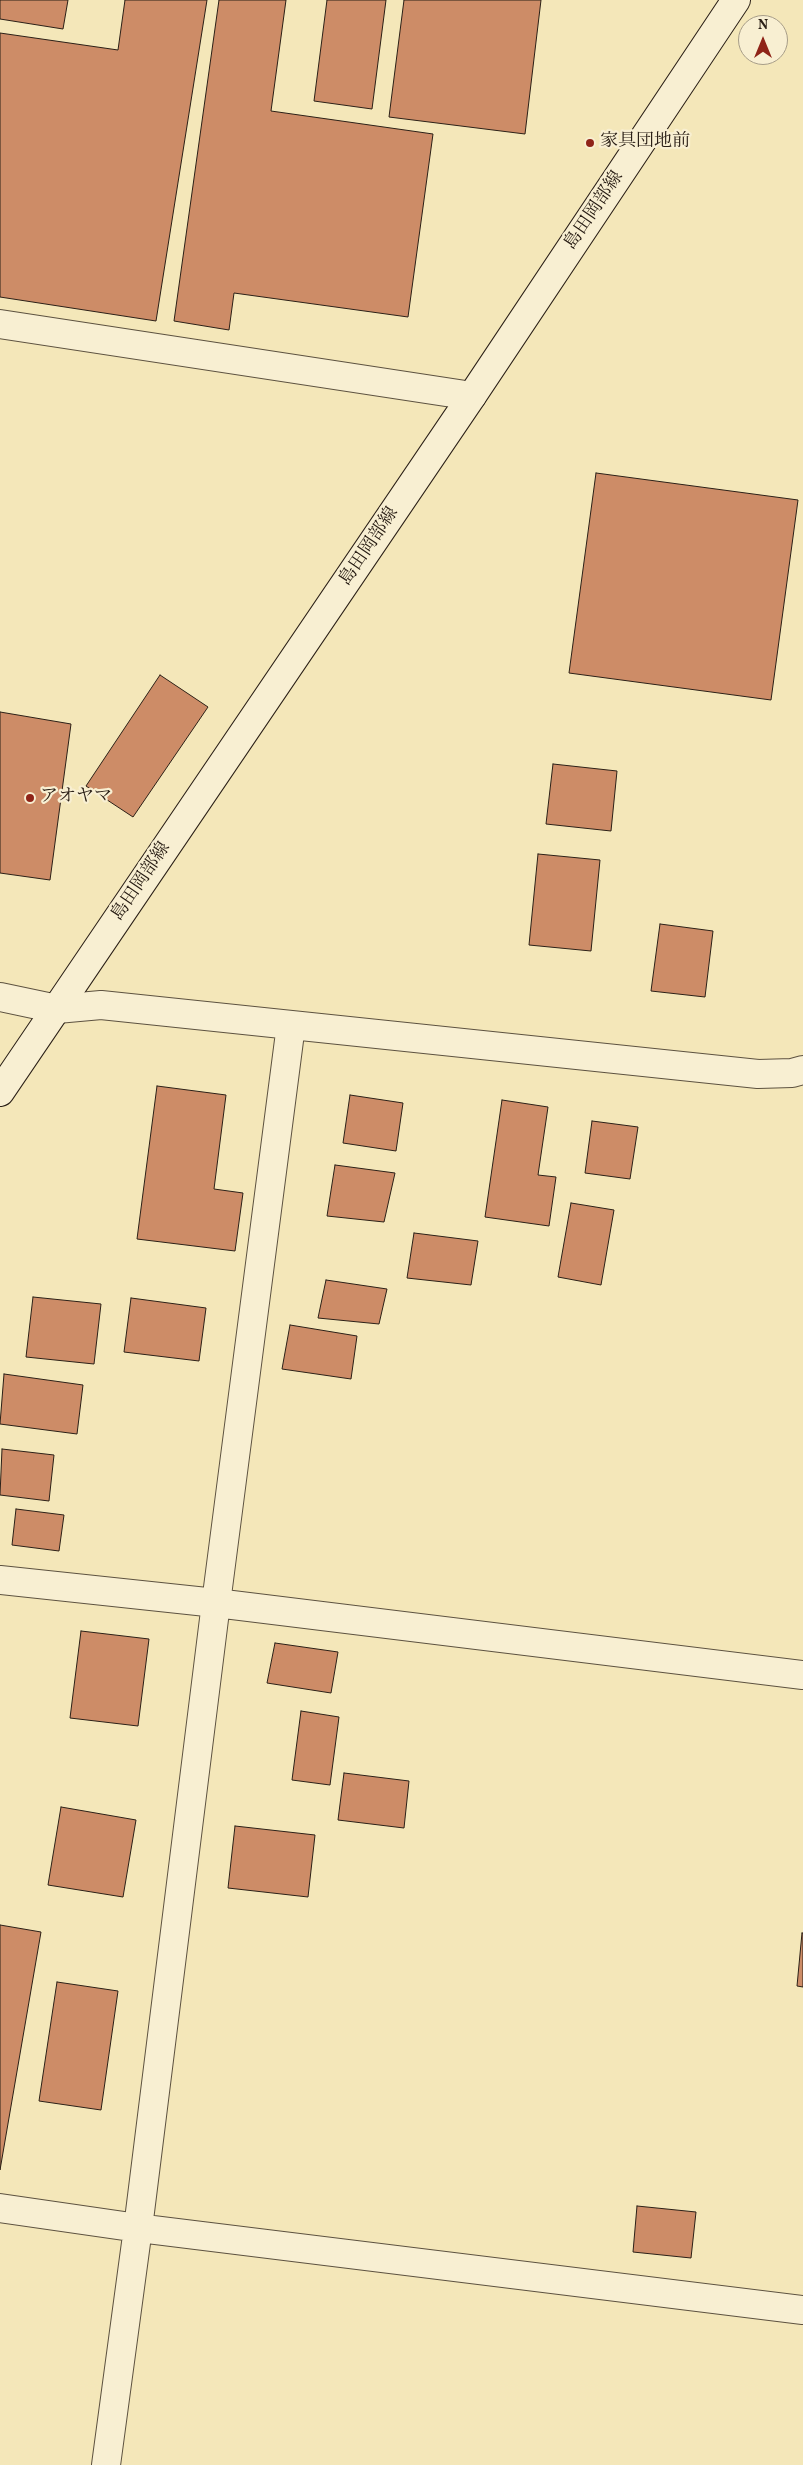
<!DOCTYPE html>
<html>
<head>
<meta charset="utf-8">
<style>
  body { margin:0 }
  #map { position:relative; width:803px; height:2465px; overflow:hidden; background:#f4e7b9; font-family:Vollkorn,serif }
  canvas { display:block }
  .north { position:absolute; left:738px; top:15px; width:50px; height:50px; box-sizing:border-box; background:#f8efd2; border:1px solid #a69c87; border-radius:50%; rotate:0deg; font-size:14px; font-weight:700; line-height:20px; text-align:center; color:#2b2017 }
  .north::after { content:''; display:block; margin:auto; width:18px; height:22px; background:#8f2418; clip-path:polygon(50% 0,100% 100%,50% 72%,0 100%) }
</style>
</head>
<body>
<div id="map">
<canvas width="803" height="2465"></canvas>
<div class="north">N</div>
</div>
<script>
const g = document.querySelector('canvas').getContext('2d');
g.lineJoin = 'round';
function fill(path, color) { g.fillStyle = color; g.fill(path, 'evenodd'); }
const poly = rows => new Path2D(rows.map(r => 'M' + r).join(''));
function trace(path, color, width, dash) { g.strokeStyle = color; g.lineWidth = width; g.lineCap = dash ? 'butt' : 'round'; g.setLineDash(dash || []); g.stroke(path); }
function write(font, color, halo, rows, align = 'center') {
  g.font = font + ' Vollkorn,"Noto Serif JP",serif'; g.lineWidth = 4.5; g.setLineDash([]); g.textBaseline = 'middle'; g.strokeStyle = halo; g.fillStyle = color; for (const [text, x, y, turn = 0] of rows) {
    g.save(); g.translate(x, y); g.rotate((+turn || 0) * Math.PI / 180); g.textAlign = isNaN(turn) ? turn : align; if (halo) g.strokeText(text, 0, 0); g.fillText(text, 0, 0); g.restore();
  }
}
const building = poly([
  [0,0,68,0,63,29,0,19,0,0],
  [125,0,207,0,156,321,0,297,0,33,118,50,125,0],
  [219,0,286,0,271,111,433,134,408,317,234,293,229,330,174,321,219,0],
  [327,0,386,0,372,109,314,101,327,0],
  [404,0,541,0,525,134,389,117,404,0],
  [596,473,798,500,771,700,569,673,596,473],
  [160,675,208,707,133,817,86,786,160,675],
  [0,712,71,724,50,880,0,873,0,712],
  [553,764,617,771,611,831,546,824,553,764],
  [538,854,600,860,591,951,529,945,538,854],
  [660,924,713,931,705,997,651,991,660,924],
  [157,1086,226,1095,214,1189,243,1193,235,1251,137,1239,157,1086],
  [350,1095,403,1103,396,1151,343,1143,350,1095],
  [502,1100,548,1107,538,1175,556,1177,549,1226,485,1217,502,1100],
  [592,1121,638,1127,630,1179,585,1173,592,1121],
  [335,1165,395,1173,384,1222,327,1216,335,1165],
  [571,1203,614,1210,601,1285,558,1277,571,1203],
  [414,1233,478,1241,471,1285,407,1278,414,1233],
  [326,1280,387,1289,379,1324,318,1318,326,1280],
  [33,1297,101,1304,94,1364,26,1357,33,1297],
  [131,1298,206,1308,199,1361,124,1352,131,1298],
  [290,1325,357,1336,351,1379,282,1369,290,1325],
  [4,1374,83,1385,77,1434,0,1424,4,1374],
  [2,1449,54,1455,49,1501,0,1495,2,1449],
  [16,1509,64,1515,59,1551,12,1545,16,1509],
  [81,1631,149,1639,138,1726,70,1718,81,1631],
  [275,1643,338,1652,331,1693,267,1683,275,1643],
  [301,1711,339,1717,330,1785,292,1780,301,1711],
  [344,1773,409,1781,404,1828,338,1820,344,1773],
  [61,1807,136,1820,123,1897,48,1885,61,1807],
  [235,1826,315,1835,308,1897,228,1888,235,1826],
  [0,1925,41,1932,0,2170,0,1925],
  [802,1933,803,1933,803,1987,797,1986,802,1933],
  [57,1982,118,1991,101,2110,39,2101,57,1982],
  [637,2206,696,2212,691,2258,633,2252,637,2206]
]);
fill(building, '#cd8c67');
trace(building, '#2b2017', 1);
const minor = poly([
  [0,324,472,396],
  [0,997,57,1009,101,1005,758,1074,792,1073,803,1070],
  [0,1580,216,1603,803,1675],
  [0,2208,138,2228,803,2310],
  [106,2465,138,2228,216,1603,291,1025]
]);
const secondary = poly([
  [0,1092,472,396,736,0]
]);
trace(minor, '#5d5240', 30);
trace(secondary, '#2b2017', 30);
trace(minor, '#f8efd2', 28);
trace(secondary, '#f8efd2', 28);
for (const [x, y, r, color] of [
  [590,143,5,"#8f2418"],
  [30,798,5,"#8f2418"]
]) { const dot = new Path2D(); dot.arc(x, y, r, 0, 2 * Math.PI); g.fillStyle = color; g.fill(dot); trace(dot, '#f8efd2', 2); }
write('18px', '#2b2017', '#f8efd2', [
  ["家具団地前",600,143],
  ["アオヤマ",40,798]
], 'left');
write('18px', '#2b2017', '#f8efd2', [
  ["島田岡部線",595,211,-56],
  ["島田岡部線",370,547,-56],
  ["島田岡部線",142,882,-56]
]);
</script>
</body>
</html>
